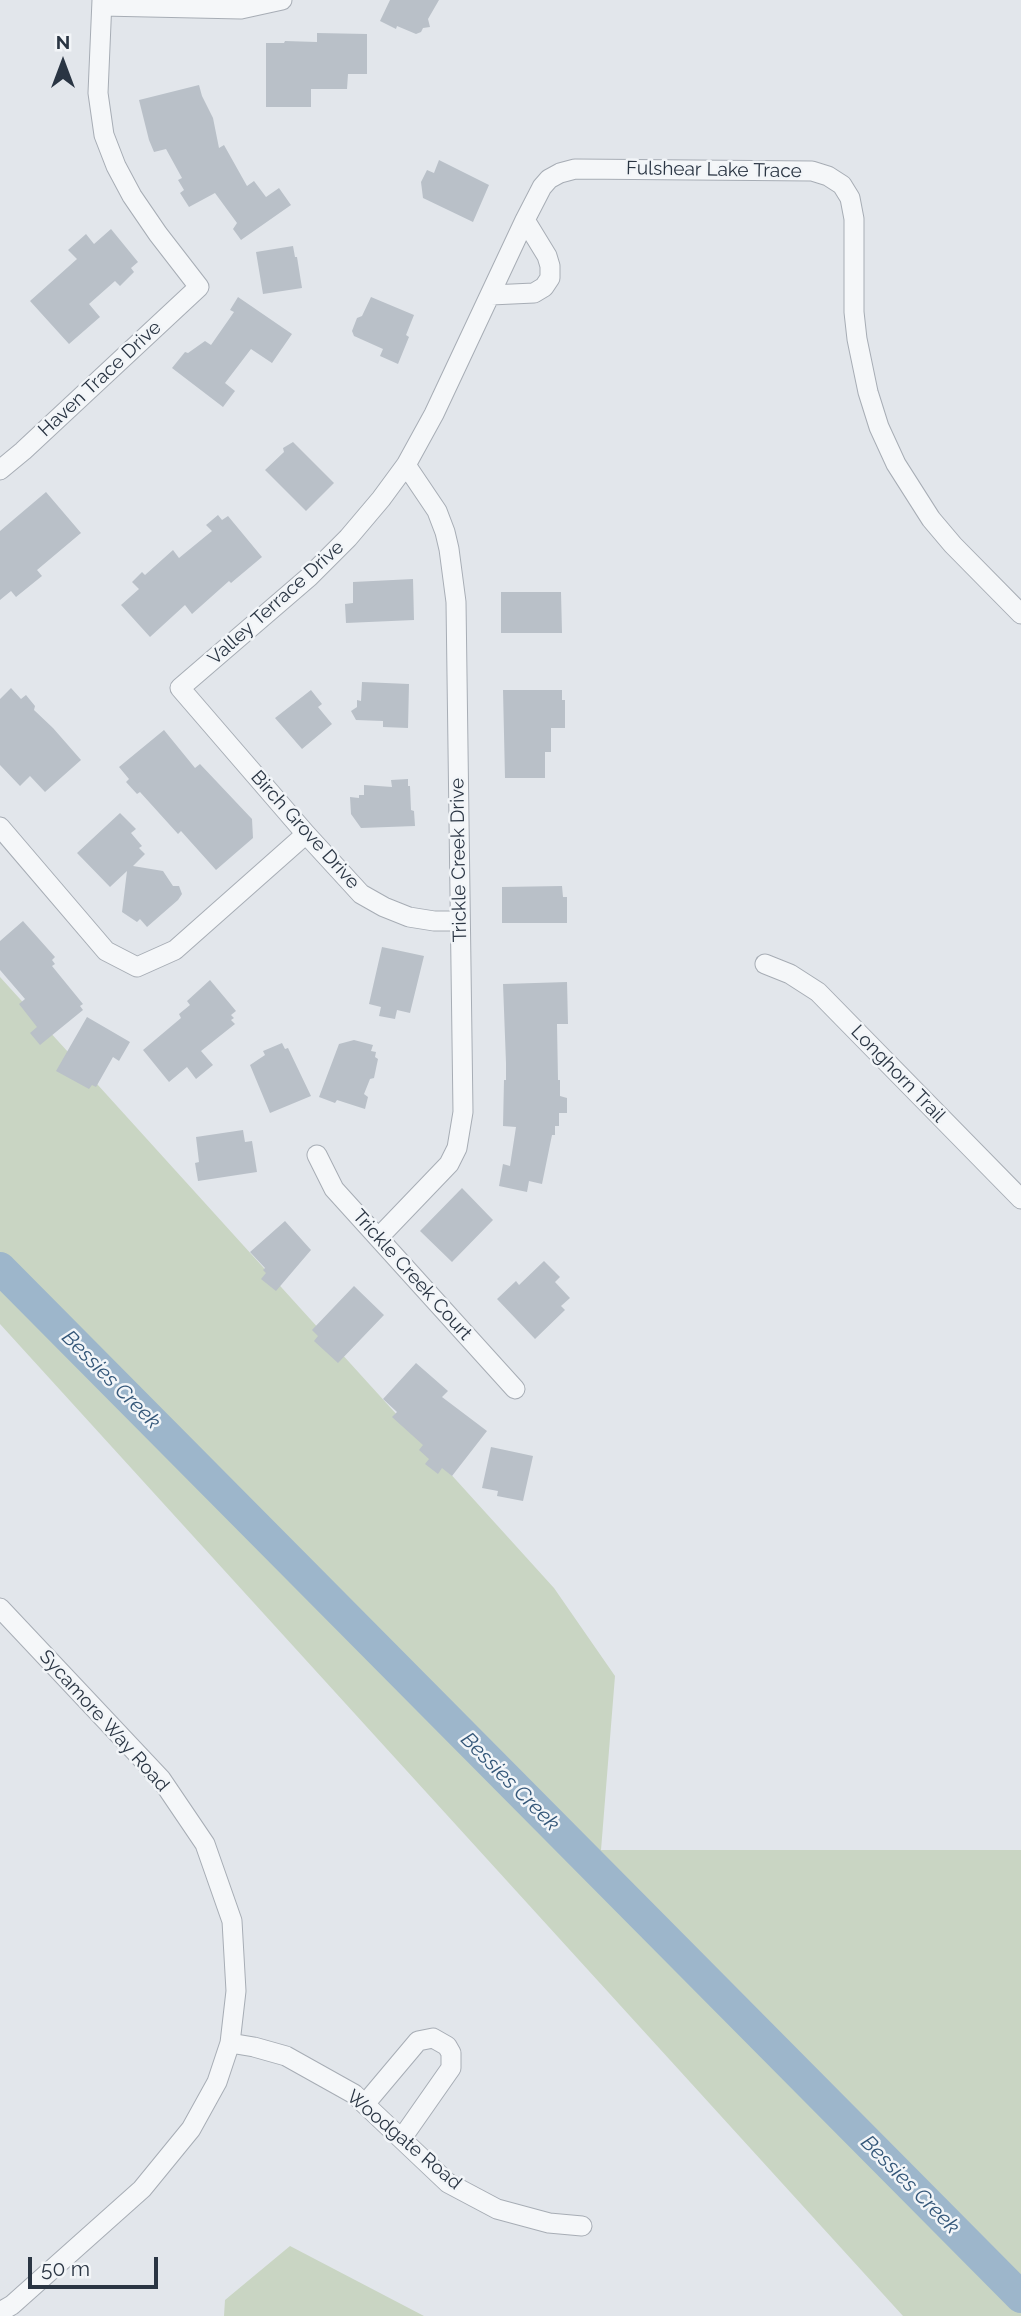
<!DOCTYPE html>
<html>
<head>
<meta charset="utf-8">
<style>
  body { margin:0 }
  #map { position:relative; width:1021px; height:2316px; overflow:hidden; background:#e2e6eb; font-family:Raleway,sans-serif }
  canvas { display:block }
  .north { position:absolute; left:28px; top:28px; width:70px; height:70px; -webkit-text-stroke:5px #f2f5f8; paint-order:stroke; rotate:0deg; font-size:19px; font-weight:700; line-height:28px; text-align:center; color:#2a3543 }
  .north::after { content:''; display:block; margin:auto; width:24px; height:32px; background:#2a3543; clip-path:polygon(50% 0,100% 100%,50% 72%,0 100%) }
  .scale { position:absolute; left:28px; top:2257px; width:130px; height:32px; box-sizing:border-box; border:4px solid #2a3543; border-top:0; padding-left:9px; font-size:21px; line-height:24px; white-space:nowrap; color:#2a3543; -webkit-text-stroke:5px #f2f5f8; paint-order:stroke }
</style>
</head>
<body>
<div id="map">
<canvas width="1021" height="2316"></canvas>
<div class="north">N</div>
<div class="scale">50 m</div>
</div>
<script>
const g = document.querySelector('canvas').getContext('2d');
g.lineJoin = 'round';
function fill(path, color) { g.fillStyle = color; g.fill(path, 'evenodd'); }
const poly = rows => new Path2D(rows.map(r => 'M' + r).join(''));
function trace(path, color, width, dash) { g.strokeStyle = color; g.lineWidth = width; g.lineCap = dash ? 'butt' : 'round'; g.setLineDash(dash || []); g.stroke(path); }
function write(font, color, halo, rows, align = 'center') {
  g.font = font + ' Raleway,sans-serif'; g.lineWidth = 5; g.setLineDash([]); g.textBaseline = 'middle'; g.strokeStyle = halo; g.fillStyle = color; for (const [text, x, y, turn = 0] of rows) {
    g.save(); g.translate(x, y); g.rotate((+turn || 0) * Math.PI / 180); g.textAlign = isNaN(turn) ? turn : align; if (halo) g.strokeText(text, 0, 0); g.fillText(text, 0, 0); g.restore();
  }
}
fill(poly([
  [0,977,554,1588,615,1676,601,1850,1021,1850,1021,2316,903,2316,0,1324],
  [290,2246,424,2316,224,2316,225,2300]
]), '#c9d5c3');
trace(poly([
  [0,1268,1021,2297]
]), '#9db6cb', 32);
fill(poly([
  [390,0,439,0,428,19,430,27,423,28,421,32,416,34,397,26,396,29,380,21],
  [317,33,367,34,367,74,348,74,347,89,311,89,311,107,266,107,266,43,284,43,285,41,317,42],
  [199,85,202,96,213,118,219,148,224,145,247,186,254,181,266,197,279,188,291,205,241,240,233,229,237,223,215,193,189,207,180,193,184,190,178,180,182,178,166,149,154,152,149,140,139,100],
  [439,160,489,185,473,222,423,198,421,182,427,170,434,173],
  [111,229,138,262,131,268,134,272,120,286,115,281,89,304,100,317,69,344,30,301,77,259,68,250,86,234,94,244],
  [293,246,295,257,297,257,302,288,263,294,256,252],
  [238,297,292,334,272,363,251,349,225,383,235,391,223,407,172,368,185,352,188,353,205,341,211,345,234,312,230,310],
  [371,297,414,315,406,335,409,337,398,364,380,356,383,349,354,336,352,331,357,318,362,316],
  [293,442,334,483,306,511,265,470,284,452,283,448],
  [46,492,81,533,37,570,42,576,16,597,11,591,0,600,0,531],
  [218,515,222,520,228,516,262,557,231,583,229,581,192,614,185,605,150,637,121,605,139,589,132,582,142,572,145,575,173,550,179,558,212,531,206,525],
  [413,579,414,620,346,623,345,604,353,603,353,582],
  [501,592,561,592,562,633,501,633],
  [362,682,409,684,408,728,383,727,383,721,356,720,351,711,357,707,357,700,361,701],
  [11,688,21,699,26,695,35,706,34,710,53,728,81,760,45,792,30,776,20,786,0,765,0,699],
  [311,690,322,704,318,707,332,724,302,749,275,718],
  [503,690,562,690,562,700,565,700,565,728,551,728,551,752,545,752,545,778,505,778],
  [164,730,195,768,200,764,252,819,253,838,216,870,181,831,178,834,140,792,137,794,126,782,129,779,119,767],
  [408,779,408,786,410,786,411,810,414,811,415,826,361,828,351,814,350,797,359,798,359,795,364,795,364,785,392,787,391,780],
  [120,813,136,829,131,833,142,846,139,848,145,854,133,866,163,871,173,886,179,886,182,894,178,900,147,927,140,919,137,922,122,912,127,871,110,887,77,853],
  [562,886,563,897,567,897,567,923,502,923,502,887],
  [23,921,55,957,52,960,55,964,52,966,83,1004,80,1006,83,1010,40,1045,30,1033,37,1027,19,1004,25,999,0,970,0,941],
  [382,947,424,956,410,1013,397,1010,395,1019,379,1016,381,1007,369,1004],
  [210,980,236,1011,231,1015,234,1018,231,1020,235,1024,201,1051,213,1065,196,1079,187,1067,169,1082,143,1050,181,1018,179,1014,190,1005,187,1001],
  [567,982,568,1024,557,1024,558,1080,560,1080,560,1096,567,1098,567,1113,559,1113,559,1126,555,1126,555,1135,552,1135,542,1184,529,1181,527,1192,499,1186,503,1164,510,1166,516,1127,503,1126,504,1080,506,1080,506,1063,503,984],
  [87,1017,130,1042,119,1061,113,1057,96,1087,92,1085,89,1089,56,1071],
  [354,1040,373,1045,371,1051,376,1052,375,1057,378,1059,374,1078,370,1079,364,1094,368,1097,365,1109,337,1100,335,1103,319,1097,339,1044],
  [282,1043,285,1049,288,1048,311,1096,270,1113,250,1065,265,1055,263,1051],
  [243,1130,245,1142,252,1141,257,1172,198,1181,195,1163,199,1162,196,1137],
  [462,1188,493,1220,452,1262,420,1231],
  [285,1221,311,1250,276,1291,261,1279,266,1273,263,1270,265,1268,250,1252],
  [544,1261,560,1277,555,1282,570,1298,561,1306,565,1310,535,1339,497,1299,516,1281,519,1285],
  [354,1286,384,1315,338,1363,314,1341,318,1336,312,1330],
  [416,1363,448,1391,442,1397,487,1431,452,1476,442,1468,438,1474,425,1464,429,1459,419,1450,423,1445,392,1417,397,1412,383,1399],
  [491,1447,533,1456,523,1501,497,1496,498,1491,482,1488]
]), '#b9c0c8');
const minor = poly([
  [102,6,241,9,282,0],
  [491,295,534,293,544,287,550,278,550,266,547,256,525,220],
  [0,470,23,451,199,287,158,234,132,196,116,166,104,135,98,93,102,0],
  [0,827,106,951,137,967,175,950,306,834],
  [460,921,434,921,409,917,384,907,361,894,306,834,180,688,309,577,348,538,381,499,406,465,434,414,525,220,542,187,549,179,560,173,575,169,812,171,828,176,842,185,850,198,854,219,854,312,857,339,868,392,879,427,896,464,931,519,953,545,1021,614],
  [765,964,790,974,818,992,1021,1199],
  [317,1155,334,1189,515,1389],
  [379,1237,449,1164,457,1148,463,1112,456,602,449,549,445,532,437,511,406,465],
  [0,1608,161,1779,205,1844,232,1921,236,1991,230,2043,217,2082,191,2129,142,2189,12,2305,0,2312],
  [230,2043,254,2047,286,2056,354,2094,448,2183,497,2209,549,2223,582,2226],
  [365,2104,418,2041,433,2038,447,2046,451,2053,451,2068,402,2138]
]);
trace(minor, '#a7adb5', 21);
trace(minor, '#f5f7f9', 19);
write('19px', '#2a3543', '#f2f5f8', [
  ["Fulshear Lake Trace",714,170,1],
  ["Haven Trace Drive",100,379,-43],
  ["Valley Terrace Drive",276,603,-42],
  ["Birch Grove Drive",305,830,48],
  ["Trickle Creek Drive",459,860,-91],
  ["Longhorn Trail",898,1074,46],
  ["Trickle Creek Court",412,1275,48],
  ["Sycamore Way Road",104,1721,48],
  ["Woodgate Road",404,2140,40]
]);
write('italic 21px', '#335678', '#f2f5f8', [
  ["Bessies Creek",111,1380,45],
  ["Bessies Creek",510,1782,45],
  ["Bessies Creek",910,2185,45]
]);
</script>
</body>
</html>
